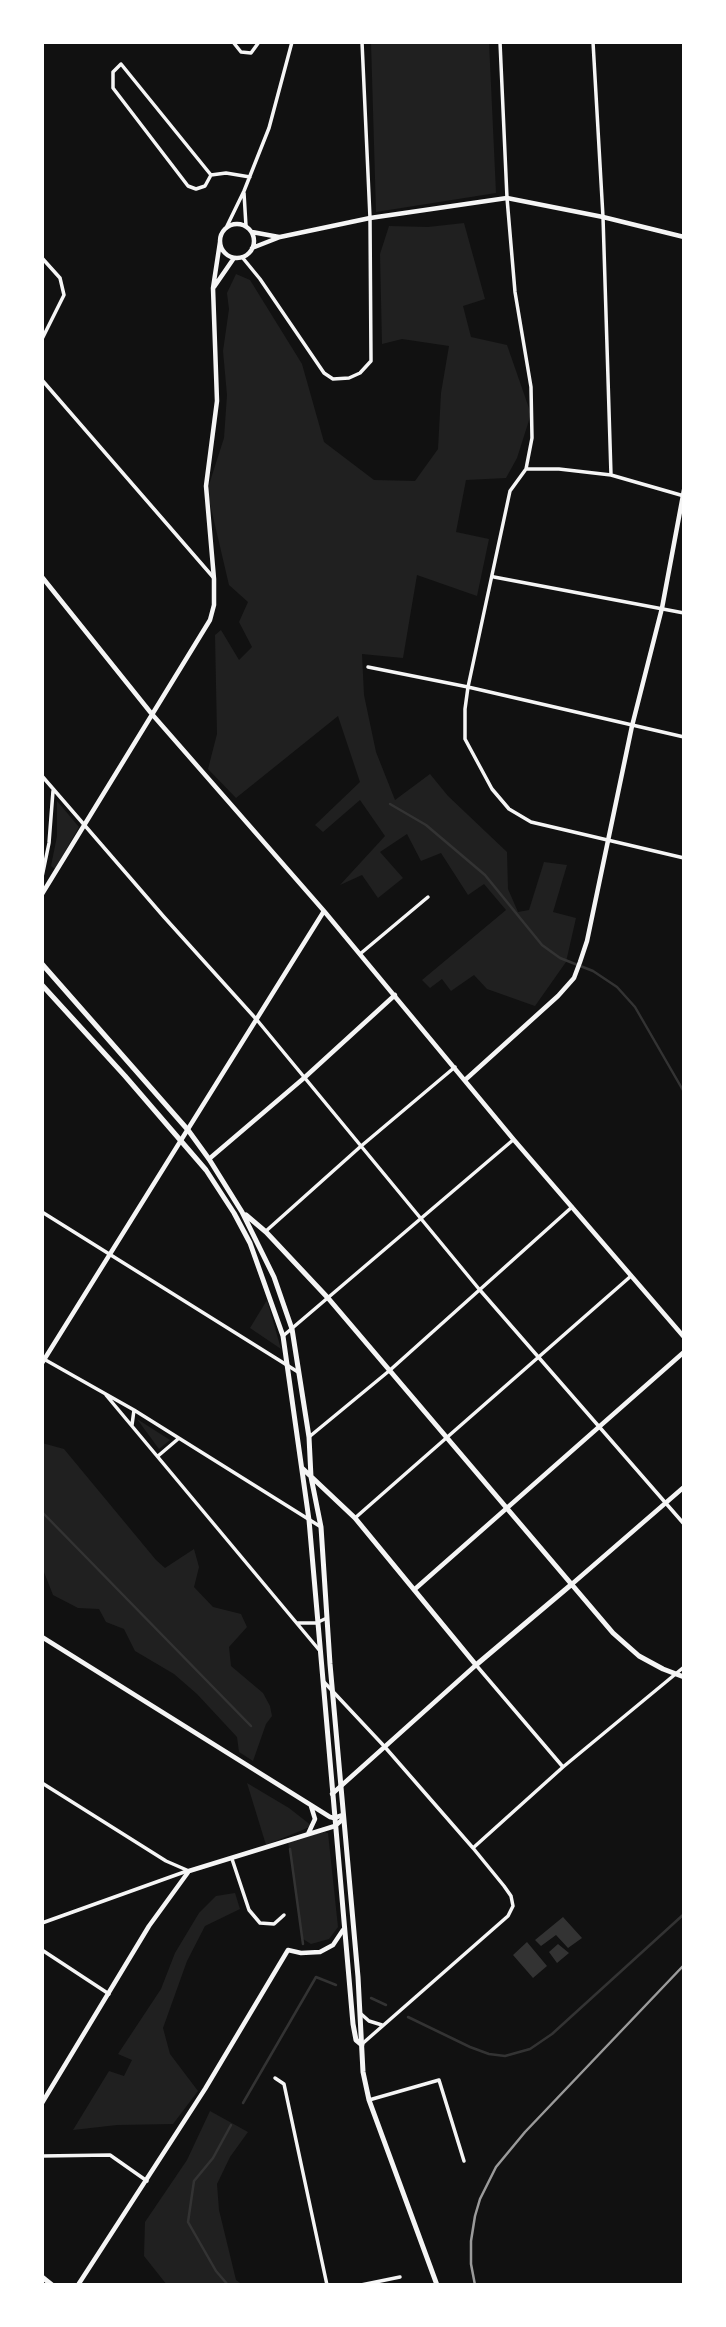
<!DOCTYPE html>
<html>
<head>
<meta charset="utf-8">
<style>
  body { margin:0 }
  #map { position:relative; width:726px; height:2327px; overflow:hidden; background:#111; font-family:Commissioner,sans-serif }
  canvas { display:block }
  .frame { position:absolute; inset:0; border:44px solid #fff; pointer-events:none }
</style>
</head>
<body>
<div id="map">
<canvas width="726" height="2327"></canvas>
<div class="frame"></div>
</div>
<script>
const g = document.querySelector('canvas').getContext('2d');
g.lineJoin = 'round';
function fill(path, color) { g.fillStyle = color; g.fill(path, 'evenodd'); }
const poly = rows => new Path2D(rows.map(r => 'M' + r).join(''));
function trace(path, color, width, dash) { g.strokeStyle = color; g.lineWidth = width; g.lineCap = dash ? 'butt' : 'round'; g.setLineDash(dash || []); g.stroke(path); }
fill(poly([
  [371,42,489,42,496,193,376,212],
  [464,223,485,299,463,306,471,337,507,345,531,414,517,458,506,478,466,480,456,532,489,539,477,596,417,575,403,658,362,654,364,695,376,752,395,800,430,774,448,796,507,852,508,889,518,912,529,910,544,862,567,865,553,912,576,918,566,962,535,1006,487,989,474,975,451,991,442,979,430,988,422,980,506,910,484,884,468,895,441,853,421,861,407,834,380,852,403,878,378,898,362,875,340,885,385,836,360,800,323,832,315,825,360,782,338,716,236,798,208,769,217,734,215,635,221,630,239,660,252,647,239,622,248,602,229,585,207,491,224,438,227,395,223,351,229,309,227,293,236,274,250,280,302,364,324,442,374,480,415,481,438,449,441,393,449,346,402,339,382,344,380,254,389,226,428,227],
  [57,801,79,827,55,869,51,866,57,836],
  [267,1300,281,1349,250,1328],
  [137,1419,170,1440,159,1449],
  [42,1443,64,1449,156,1560,165,1568,194,1549,199,1567,194,1587,213,1607,241,1614,247,1627,229,1647,231,1666,263,1693,270,1706,272,1716,266,1724,253,1761,239,1752,237,1737,197,1694,174,1674,135,1651,124,1629,106,1622,99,1609,78,1608,53,1595,42,1567],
  [247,1783,289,1808,312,1826,266,1845],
  [324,1832,328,1833,338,1927,329,1939,311,1944,303,1939,288,1842],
  [235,1893,240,1909,205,1926,187,1961,163,2028,170,2054,198,2091,173,2124,117,2125,73,2130,109,2071,124,2076,132,2060,118,2054,161,1989,175,1953,199,1913,216,1896],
  [210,2111,248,2132,230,2157,217,2184,219,2210,236,2280,243,2285,167,2285,144,2256,145,2222,187,2160]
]), '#202020');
fill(poly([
  [563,1917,582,1938,568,1948,556,1935,541,1946,535,1940],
  [527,1942,547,1966,533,1978,513,1955],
  [558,1944,569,1953,557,1963,549,1952]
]), '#333');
trace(poly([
  [390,804,426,825,485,875,542,945,560,958,593,971,617,987,635,1007,684,1092],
  [42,1512,251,1726],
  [290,1849,303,1944],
  [371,1998,386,2005],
  [408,2017,470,2047,489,2054,505,2056,530,2049,552,2034,684,1914],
  [243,2103,316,1977,336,1985],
  [228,2285,216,2271,188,2222,194,2181,213,2158,231,2125]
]), '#333', 2.5);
trace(poly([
  [233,42,241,52,251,53,259,42],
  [500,42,507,198,515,292,531,387,532,438,526,469,510,491,468,687,465,709,465,739,492,789,509,809,531,822,684,858],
  [593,42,603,217,611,475],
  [121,64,211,175,205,186,196,189,188,186,113,88,113,72,121,64],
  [211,175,226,173,250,177],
  [244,193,246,226],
  [227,226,244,191,269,128,292,42],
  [242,257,260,279,324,373,333,379,349,378,360,373,371,361,370,218,362,42],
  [42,258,60,278,64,295,42,339],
  [42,380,213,577],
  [526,469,559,469,611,475,684,496],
  [494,577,684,613],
  [368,667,468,687,684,737],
  [42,776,164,917,257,1020,479,1289,684,1524],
  [42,877,49,843,53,791],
  [360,954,428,897],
  [42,1212,298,1372],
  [266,1231,360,1147,455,1067],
  [283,1336,513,1140],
  [42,1358,134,1410,321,1527],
  [106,1395,320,1651],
  [132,1425,134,1410],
  [309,1437,389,1371,572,1207],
  [158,1456,178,1439],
  [355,1518,631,1276],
  [297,1623,316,1623,327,1618],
  [476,1665,563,1767],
  [324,1682,384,1746,473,1848,504,1886,511,1896,513,1906,508,1916,362,2044],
  [42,1783,166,1861,189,1871],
  [473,1848,563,1767,684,1667],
  [232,1859,249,1910,260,1923,274,1924,284,1915],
  [42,1923,187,1871],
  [42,1950,109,1994],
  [360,2013,369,2021,382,2025],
  [275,2078,284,2084,327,2285],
  [369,2100,439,2080,464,2161],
  [42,2156,110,2155,147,2181],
  [361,2285,400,2277]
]), '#f5f5f5', 3.5);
trace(poly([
  '220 241a17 17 0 1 1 34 0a17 17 0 1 1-34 0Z',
  [252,232,279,237],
  [252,248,280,237,370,218,507,198,603,217,684,237],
  [214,287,234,258],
  [42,577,151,713,324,911,514,1140,684,1337],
  [42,894,210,620,214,605,214,579,206,486,217,401,213,288,220,242],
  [465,1080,558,996,574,978,580,962,587,941,632,726,662,608,684,490],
  [209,1159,304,1078,395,995],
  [42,1363,324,911],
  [572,1584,684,1487],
  [415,1589,684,1352],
  [42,1637,330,1817,334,1818,343,1815],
  [332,1794,476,1665],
  [308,1834,315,1819,311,1806],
  [42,2103,149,1926,189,1871,335,1826,343,1819],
  [78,2285,205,2089,288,1950,301,1953,320,1952,333,1945,343,1930]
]), '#f5f5f5', 4.5);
trace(poly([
  [42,964,188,1130,209,1159,242,1212,274,1277,292,1329,309,1437,311,1477,321,1527,330,1664,358,1977,363,2072,369,2100,437,2285],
  [42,985,125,1076,206,1170,234,1213,250,1243,283,1336,309,1520,353,2024,356,2040,362,2045],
  [246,1215,266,1232,328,1298,613,1633,639,1656,663,1669,684,1677],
  [302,1468,355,1518,476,1665,572,1584],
  [42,2277,52,2285]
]), '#f5f5f5', 5);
trace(poly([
  [475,2285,471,2264,471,2241,475,2216,480,2199,496,2167,525,2132,684,1965]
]), '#9a9a9a', 2.5);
</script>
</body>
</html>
